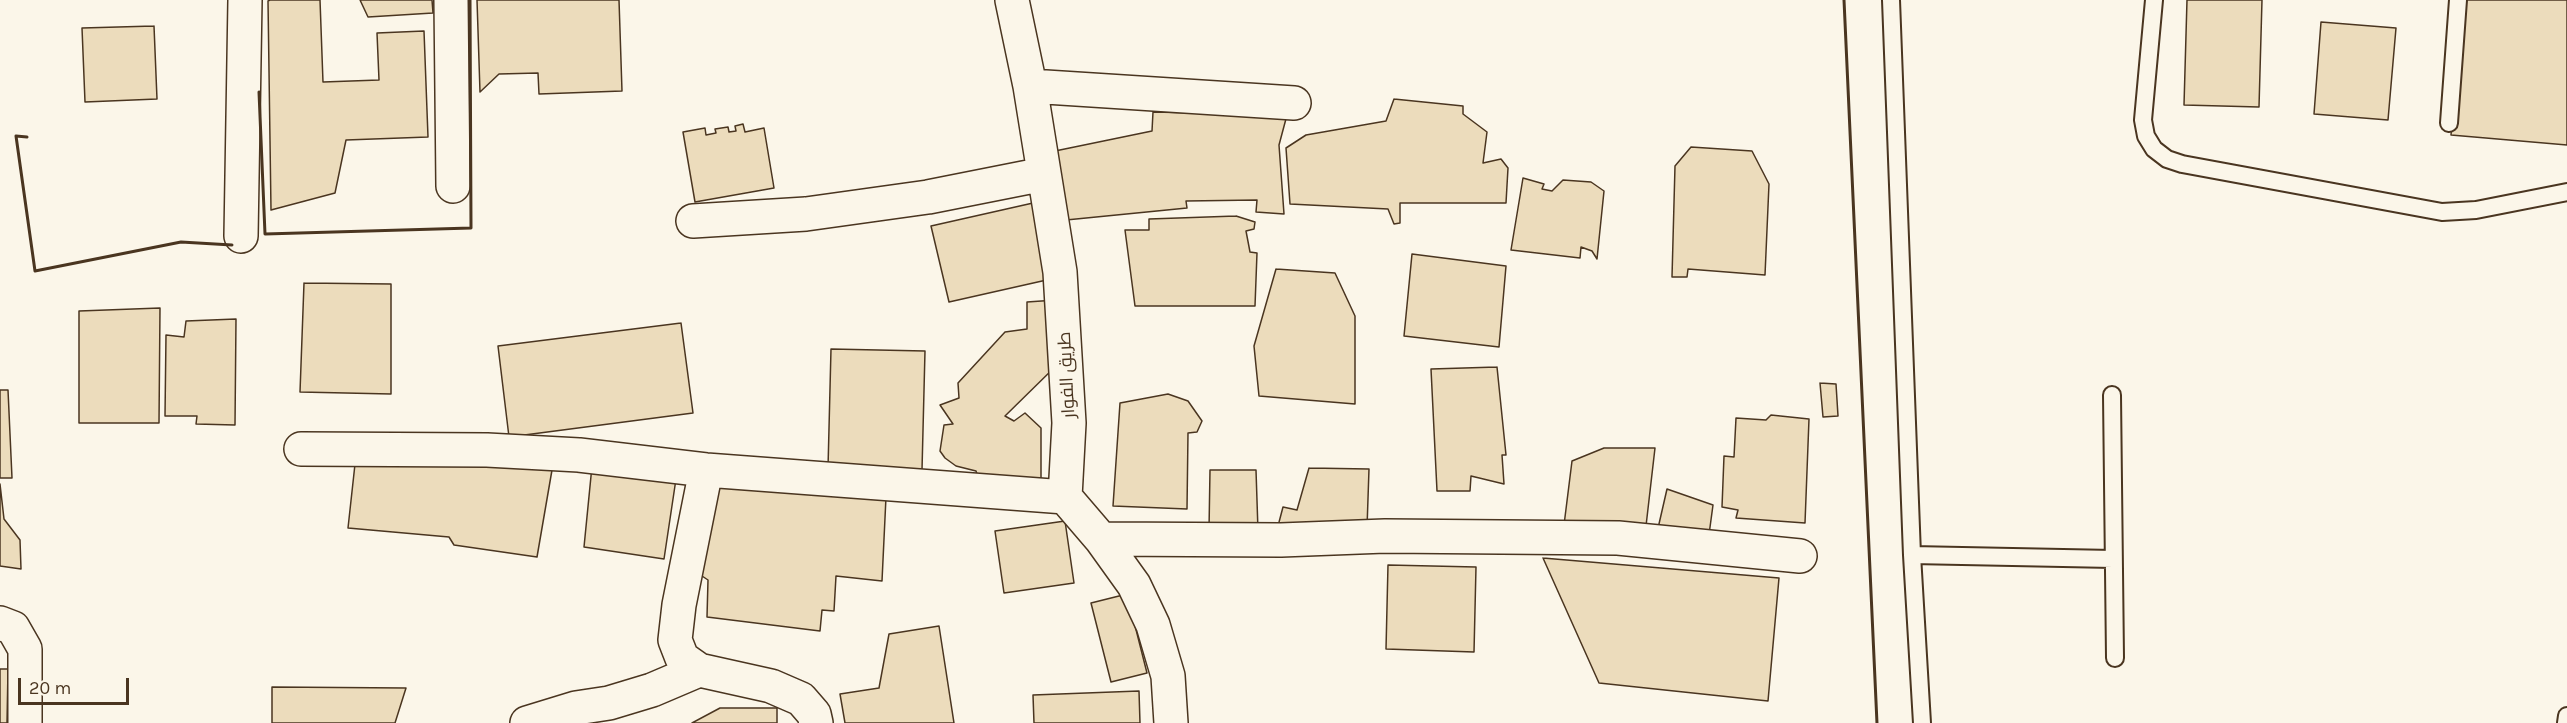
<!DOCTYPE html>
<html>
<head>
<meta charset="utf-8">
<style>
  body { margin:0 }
  #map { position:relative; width:2567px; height:723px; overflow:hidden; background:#fbf6e9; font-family:Karla,sans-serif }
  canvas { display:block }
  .scale { position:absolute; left:18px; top:678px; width:111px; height:27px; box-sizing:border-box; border:3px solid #4a3520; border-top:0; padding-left:8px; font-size:18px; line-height:21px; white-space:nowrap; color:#4a3520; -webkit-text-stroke:4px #fbf6e9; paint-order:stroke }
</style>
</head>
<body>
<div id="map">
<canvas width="2567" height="723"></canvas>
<div class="scale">20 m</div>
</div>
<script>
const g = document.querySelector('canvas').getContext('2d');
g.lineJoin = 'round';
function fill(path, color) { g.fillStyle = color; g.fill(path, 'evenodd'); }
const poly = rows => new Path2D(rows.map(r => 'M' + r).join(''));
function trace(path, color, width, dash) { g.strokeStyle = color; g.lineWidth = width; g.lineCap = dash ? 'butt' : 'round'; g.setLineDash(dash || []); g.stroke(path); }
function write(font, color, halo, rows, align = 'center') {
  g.font = font + ' Karla,Cairo,sans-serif'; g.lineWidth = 4.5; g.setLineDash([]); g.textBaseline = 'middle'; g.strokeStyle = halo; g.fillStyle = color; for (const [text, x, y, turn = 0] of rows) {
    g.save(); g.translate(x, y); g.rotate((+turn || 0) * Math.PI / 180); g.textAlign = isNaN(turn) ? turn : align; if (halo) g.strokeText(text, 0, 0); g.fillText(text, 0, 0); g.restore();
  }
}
const building = poly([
  [270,0,320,0,323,82,379,80,377,33,424,31,428,137,346,140,335,193,271,210,268,1,270,0],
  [360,0,432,0,433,13,368,17,360,0],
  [477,0,619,0,622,91,539,94,538,73,499,74,480,92,477,0],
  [2187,0,2262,0,2259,107,2184,105,2187,0],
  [2462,0,2567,0,2567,145,2451,135,2462,0],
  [2321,22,2396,28,2388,120,2314,114,2321,22],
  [154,26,157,99,85,102,82,28,154,26],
  [1394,99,1463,106,1463,114,1487,132,1483,163,1501,159,1508,168,1506,203,1400,203,1400,223,1394,224,1388,209,1290,204,1286,148,1306,135,1386,121,1394,99],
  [1153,112,1287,115,1279,145,1284,214,1256,212,1257,200,1186,201,1187,208,1066,220,1055,151,1152,131,1153,112],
  [743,124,745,132,764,128,774,188,695,202,683,132,705,128,706,135,716,133,715,129,728,127,729,132,736,131,735,126,743,124],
  [1691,147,1752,151,1769,184,1765,275,1688,269,1687,277,1672,277,1675,166,1691,147],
  [1523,178,1544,184,1542,189,1552,191,1563,180,1591,182,1604,191,1597,259,1592,251,1581,247,1580,258,1511,250,1523,178],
  [1033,203,1051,279,949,302,931,226,1033,203],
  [1236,216,1255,222,1254,229,1246,231,1250,252,1257,253,1255,306,1135,306,1125,230,1149,230,1149,219,1236,216],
  [1412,254,1506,266,1499,347,1404,336,1412,254],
  [1276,269,1335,273,1355,316,1355,404,1259,396,1254,346,1276,269],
  [304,283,391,284,391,394,300,392,304,283],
  [1056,300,1059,363,1005,416,1014,421,1025,413,1041,428,1041,488,978,477,976,471,956,466,945,458,940,451,944,425,953,424,940,405,959,398,958,383,1005,332,1027,329,1027,302,1056,300],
  [160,308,159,423,79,423,79,311,160,308],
  [236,319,235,425,196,424,197,416,165,416,166,335,184,337,186,321,236,319],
  [681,323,693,413,509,437,498,346,681,323],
  [831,349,925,351,922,470,828,468,831,349],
  [1497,367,1506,455,1502,455,1504,484,1471,476,1470,491,1437,491,1431,369,1497,367],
  [1820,383,1836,384,1838,416,1823,417,1820,383],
  [0,390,8,390,12,478,0,478,0,390],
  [1168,394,1188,401,1202,421,1197,432,1188,433,1187,509,1113,506,1120,403,1168,394],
  [1771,415,1809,419,1805,523,1736,518,1738,510,1722,507,1724,456,1734,457,1736,418,1766,420,1771,415],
  [1604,448,1655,448,1646,526,1564,525,1572,461,1604,448],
  [356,455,552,470,537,557,454,545,449,537,348,528,356,455],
  [592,466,676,479,664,559,584,547,592,466],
  [1309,468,1369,469,1367,528,1278,526,1283,507,1297,510,1309,468],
  [1210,470,1256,470,1258,531,1209,530,1210,470],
  [717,478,886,497,882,581,836,576,834,611,822,610,820,631,707,617,708,580,699,574,717,478],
  [0,484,4,519,20,540,21,569,0,566,0,484],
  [1667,489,1713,505,1708,542,1656,537,1667,489],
  [1065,521,1074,583,1004,593,995,531,1065,521],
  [1543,558,1779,578,1768,701,1599,683,1543,558],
  [1388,565,1476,567,1474,652,1386,649,1388,565],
  [1127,594,1147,673,1111,682,1091,603,1127,594],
  [939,626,954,723,845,723,840,694,879,688,889,634,939,626],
  [0,669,8,669,7,723,0,723,0,669],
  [272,687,406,688,395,723,272,723,272,687],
  [1139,691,1140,723,1034,723,1033,695,1139,691],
  [720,708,777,708,777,723,692,723,720,708]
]);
fill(building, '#ecdcbc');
trace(building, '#4a3520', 1.5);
const service = poly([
  [1891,0,1912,555,1922,723],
  [2154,0,2143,120,2146,136,2154,149,2167,159,2182,164,2442,212,2476,210,2567,192],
  [2449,123,2458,0],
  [2112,395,2115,658],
  [1912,555,2113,559],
  [2566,723,2567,716]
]);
const minor = poly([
  [451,0,453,186],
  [1012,0,1030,86,1060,272,1069,423,1065,497,1101,539,1134,585,1153,625,1168,676,1171,723],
  [1030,86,1294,103],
  [693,221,806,214,928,197,1044,174],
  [241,236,245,0],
  [301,449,487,450,579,455,706,470,1065,497],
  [706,470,679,605,675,640,682,658,699,670,771,686,801,699,814,714,816,723],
  [1101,539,1281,540,1385,536,1618,538,1800,556],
  [0,623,13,628,25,649,25,723],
  [527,723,576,708,609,703,652,690,699,670]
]);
trace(service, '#4a3520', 20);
trace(minor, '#4a3520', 36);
trace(service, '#fbf6e9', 16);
trace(minor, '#fbf6e9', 33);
trace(poly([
  [1844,0,1877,723],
  [259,92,265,234,471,228,470,0],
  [27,137,16,136,35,271,181,242,232,245]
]), '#4a3520', 3);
write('18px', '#4a3520', '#fbf6e9', [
  ["طريق الفوار",1067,375,-93]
]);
</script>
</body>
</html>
